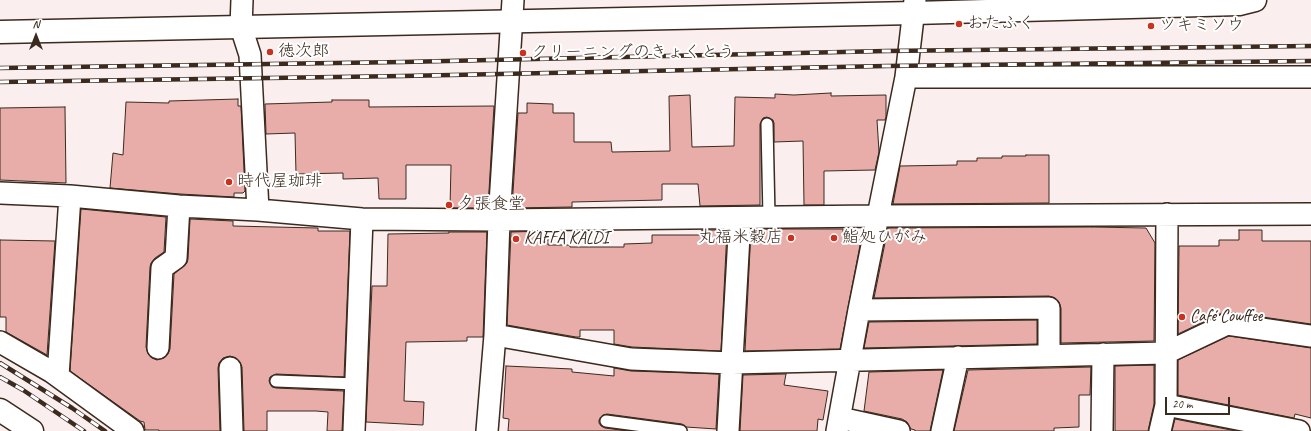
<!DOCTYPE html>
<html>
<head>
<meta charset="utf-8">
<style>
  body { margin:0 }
  #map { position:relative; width:1311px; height:431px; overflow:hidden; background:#faeeee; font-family:Caveat,sans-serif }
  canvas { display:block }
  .north { position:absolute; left:16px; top:16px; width:40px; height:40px; -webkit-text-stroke:3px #fff; paint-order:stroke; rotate:0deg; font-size:11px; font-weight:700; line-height:16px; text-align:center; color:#3b2a1e }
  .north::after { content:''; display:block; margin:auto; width:14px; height:18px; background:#3b2a1e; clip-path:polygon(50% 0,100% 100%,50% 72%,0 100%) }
  .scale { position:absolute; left:1165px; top:397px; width:65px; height:18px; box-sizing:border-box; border:2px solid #3b2a1e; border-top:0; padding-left:5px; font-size:12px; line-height:14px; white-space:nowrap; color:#3b2a1e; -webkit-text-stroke:3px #fff; paint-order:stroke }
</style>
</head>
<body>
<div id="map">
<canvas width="1311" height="431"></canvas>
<div class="north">N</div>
<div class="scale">20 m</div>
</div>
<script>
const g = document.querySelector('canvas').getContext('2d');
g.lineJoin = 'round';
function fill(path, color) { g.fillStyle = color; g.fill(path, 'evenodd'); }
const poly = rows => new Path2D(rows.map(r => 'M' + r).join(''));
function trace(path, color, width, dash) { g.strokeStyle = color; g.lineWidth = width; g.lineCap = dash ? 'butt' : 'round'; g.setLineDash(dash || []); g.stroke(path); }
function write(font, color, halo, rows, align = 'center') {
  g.font = font + ' Caveat,"Klee One",sans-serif'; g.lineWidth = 4; g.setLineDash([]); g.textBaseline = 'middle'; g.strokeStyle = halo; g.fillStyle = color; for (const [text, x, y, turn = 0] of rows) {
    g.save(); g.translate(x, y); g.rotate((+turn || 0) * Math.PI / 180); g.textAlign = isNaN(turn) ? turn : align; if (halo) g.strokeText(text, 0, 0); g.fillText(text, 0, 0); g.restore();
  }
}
const building = poly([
  [831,93,831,96,886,95,886,117,885,120,877,120,879,152,875,170,824,171,824,205,804,205,803,141,774,142,774,123,773,120,767,117,763,118,760,124,760,205,700,206,698,184,662,184,662,200,572,202,572,207,512,208,518,113,527,113,527,103,553,104,553,113,574,113,574,142,611,142,612,152,670,151,669,96,690,95,692,147,734,146,735,97,775,98,775,94,794,95,831,93],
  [238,99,238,106,241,106,245,191,243,193,234,193,234,197,180,194,110,188,113,153,123,155,126,102,169,103,169,101,238,99],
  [332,100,369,100,369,107,494,106,488,208,450,208,451,165,406,165,406,199,379,199,378,178,343,179,343,173,296,174,295,133,266,134,265,104,332,102,332,100],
  [65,107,66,183,0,180,0,108,65,107],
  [1026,155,1049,155,1049,203,893,204,900,166,957,165,957,161,977,161,977,158,1002,158,1002,156,1026,156,1026,155],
  [81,209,166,217,164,252,155,258,151,263,150,267,146,347,148,354,152,358,157,360,164,358,168,354,170,349,174,274,187,263,188,259,190,219,233,221,233,226,318,228,318,231,350,231,344,377,276,374,270,377,269,381,272,387,276,388,344,391,342,431,327,431,328,412,316,411,267,411,267,431,244,431,242,367,240,362,236,358,230,356,223,358,219,363,218,368,220,431,159,431,159,430,145,430,144,422,140,421,70,371,81,209],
  [1092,227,1146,228,1155,243,1154,341,1061,343,1061,308,1059,302,1055,298,1049,296,874,298,888,228,1092,227],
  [751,229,843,229,843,236,862,235,840,349,745,351,751,229],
  [702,230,727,230,721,351,632,347,614,344,614,330,580,330,580,337,576,337,507,325,511,232,548,231,548,245,570,245,570,247,624,247,624,244,652,243,652,235,702,235,702,230],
  [1239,230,1262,230,1262,241,1311,241,1311,324,1228,312,1222,313,1178,334,1179,246,1219,246,1219,240,1239,240,1239,230],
  [449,232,487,232,483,337,467,337,467,341,406,342,404,401,424,402,423,425,366,422,372,286,387,286,388,234,449,233,449,232],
  [0,240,55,241,47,355,6,332,6,317,0,317,0,240],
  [1037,320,1037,344,864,348,869,322,1037,320],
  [1229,336,1311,348,1311,418,1295,414,1294,418,1178,395,1178,360,1229,336],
  [1154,365,1154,404,1148,431,1115,431,1115,366,1154,365],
  [506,366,572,369,572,372,614,376,614,368,631,371,719,374,716,429,686,427,682,424,607,414,603,415,599,420,599,423,601,426,605,428,628,431,508,431,509,419,503,418,506,366],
  [1091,367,1090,395,1079,395,1079,427,1055,428,1054,428,1054,431,954,431,968,370,1091,367],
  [943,370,930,431,915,431,915,430,911,429,907,422,902,419,864,411,869,372,943,370],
  [786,374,784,385,828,391,823,420,818,419,817,431,740,431,743,375,786,374],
  [1175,419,1236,431,1172,431,1175,419]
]);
fill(building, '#e8aca9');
trace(building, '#3b2a1e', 1);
const service = poly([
  [767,124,769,217],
  [276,381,356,384],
  [606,421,681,431]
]);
const minor = poly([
  [242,0,241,27,250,55,258,210],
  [906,77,1311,77],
  [0,193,70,196,179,206,258,210,362,219,499,220,878,216,1311,214],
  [859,310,1049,308,1049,355],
  [495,335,631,359,732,363,1166,353,1227,324,1311,336],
  [0,342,52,372,133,431],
  [158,348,162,268,176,258,179,206],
  [230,368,232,431],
  [58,376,70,196],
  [1166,405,1299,431],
  [840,418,899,431],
  [354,431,362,219],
  [487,431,495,335,499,220,513,0],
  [728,431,740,218],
  [837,431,859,310,906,77,915,0],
  [942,431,958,357],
  [1102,431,1103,354],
  [1160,431,1166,405,1167,214]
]);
const tertiary = poly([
  [0,32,914,13,1239,4,1255,0],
  [0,410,32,431]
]);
trace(service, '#3b2a1e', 14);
trace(minor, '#3b2a1e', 24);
trace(tertiary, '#3b2a1e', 25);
trace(service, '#fff', 11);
trace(minor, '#fff', 21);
trace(tertiary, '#fff', 22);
const rail = poly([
  [0,68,403,62,886,51,1311,46],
  [0,82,403,76,886,66,1311,61],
  [0,363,72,408,105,431],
  [0,377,23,390,84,431]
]);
trace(rail, '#3b2a1e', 4.5);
trace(rail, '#fff', 3, [9]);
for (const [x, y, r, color] of [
  [959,24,4,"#c8321e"],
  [1151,26,4,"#c8321e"],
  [270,52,4,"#c8321e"],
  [523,53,4,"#c8321e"],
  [229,182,4,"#c8321e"],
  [449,205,4,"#c8321e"],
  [791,238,4,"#c8321e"],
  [834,238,4,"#c8321e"],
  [516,239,4,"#c8321e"],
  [1182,317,4,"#c8321e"]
]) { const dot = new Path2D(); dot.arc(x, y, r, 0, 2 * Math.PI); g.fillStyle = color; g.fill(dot); trace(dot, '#fff', 1.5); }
write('17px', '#3b2a1e', '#fff', [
  ["おたふく",967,24],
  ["ツキミソウ",1159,26],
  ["徳次郎",278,52],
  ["クリーニングのきょくとう",531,53],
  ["時代屋珈琲",237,182],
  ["夕張食堂",457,205],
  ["丸福米穀店",783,238,"right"],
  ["鮨処ひがみ",842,238],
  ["KAFFA KALDI",524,239],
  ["Café Cowffee",1190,317]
], 'left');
</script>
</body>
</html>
